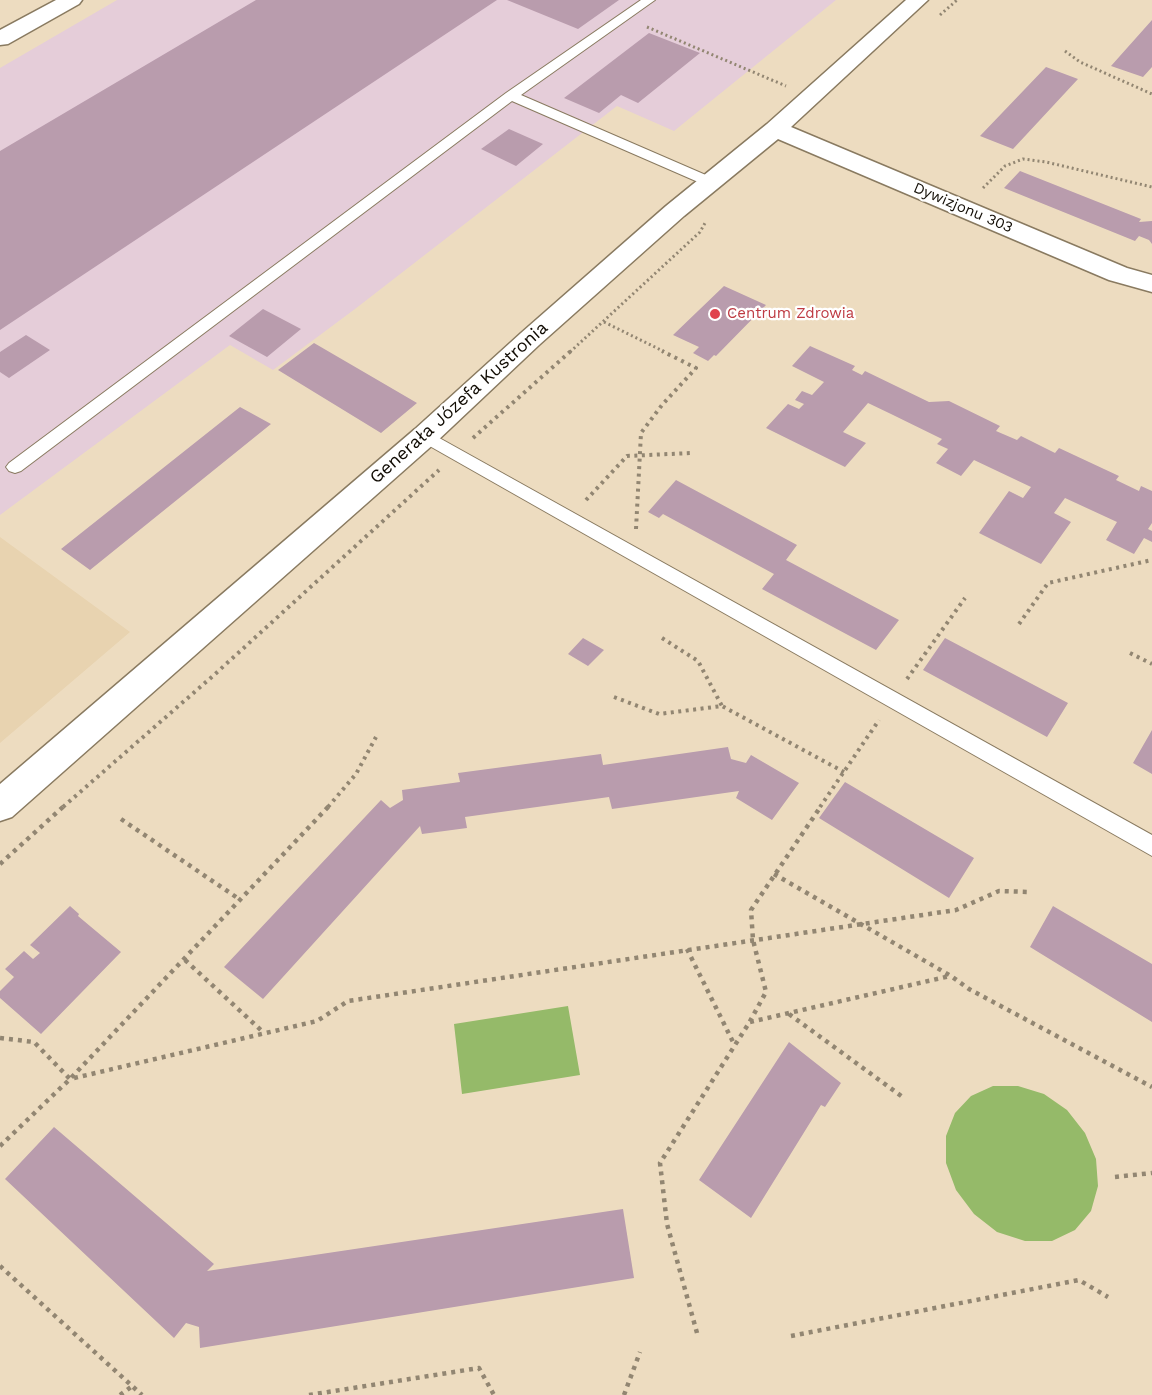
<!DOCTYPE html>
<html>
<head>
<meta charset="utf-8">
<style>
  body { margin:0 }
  canvas { display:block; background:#eddcc0 }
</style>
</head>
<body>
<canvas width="1152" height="1395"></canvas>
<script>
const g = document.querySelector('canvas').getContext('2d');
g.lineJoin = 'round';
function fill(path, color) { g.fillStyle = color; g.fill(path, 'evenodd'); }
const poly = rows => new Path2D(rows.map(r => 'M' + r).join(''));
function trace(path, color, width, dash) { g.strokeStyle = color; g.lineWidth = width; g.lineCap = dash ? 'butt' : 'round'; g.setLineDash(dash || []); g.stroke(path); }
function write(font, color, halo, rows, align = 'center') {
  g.font = font + ' "Work Sans",sans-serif'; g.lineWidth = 4.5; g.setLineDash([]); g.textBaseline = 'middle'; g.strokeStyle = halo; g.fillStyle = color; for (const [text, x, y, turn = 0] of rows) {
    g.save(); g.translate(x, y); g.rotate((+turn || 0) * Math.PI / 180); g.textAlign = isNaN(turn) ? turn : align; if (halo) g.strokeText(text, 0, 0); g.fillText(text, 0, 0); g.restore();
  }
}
fill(poly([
  [0,537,130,632,0,743]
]), '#e8d3b0');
fill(poly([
  [117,0,836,0,674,131,617,106,355,309,273,370,230,345,0,515,0,68]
]), '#e5cdd9');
fill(poly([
  [568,1006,580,1075,462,1094,454,1024],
  [993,1086,1018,1086,1044,1094,1067,1110,1085,1133,1096,1159,1098,1186,1091,1211,1075,1230,1052,1241,1025,1241,997,1232,974,1214,956,1190,946,1163,946,1136,955,1113,971,1096]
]), '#95ba69');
fill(poly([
  [256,0,497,0,0,330,0,151],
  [507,0,619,0,578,29],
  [1152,20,1152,67,1143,77,1111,66],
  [649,33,700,53,638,103,621,95,599,113,564,98],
  [1046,67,1078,79,1013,149,980,136],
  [509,129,543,144,516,166,481,149],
  [1020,171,1141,219,1139,222,1152,221,1152,244,1149,240,1139,236,1135,241,1004,188],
  [724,286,766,305,716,356,714,355,708,361,693,353,699,347,673,335],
  [263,309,301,329,267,357,229,336],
  [26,335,50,350,9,378,0,372,0,352],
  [314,343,369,375,417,403,381,433,278,370],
  [810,346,855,366,852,370,862,375,865,371,929,402,949,401,1000,426,996,431,1017,440,1021,436,1055,453,1059,448,1119,476,1116,480,1139,491,1141,486,1152,491,1152,523,1148,529,1152,531,1152,542,1144,538,1134,554,1106,540,1117,522,1065,498,1054,513,1071,522,1041,564,979,533,1009,491,1023,498,1031,487,974,460,961,476,936,463,948,449,937,444,942,439,891,414,868,403,843,432,866,443,845,467,766,428,788,404,799,409,804,404,795,400,802,391,812,395,824,382,792,366],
  [240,407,271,424,90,570,61,549],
  [676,480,797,545,786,560,899,620,876,650,762,589,774,574,663,514,659,518,648,512],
  [583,638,604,650,588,666,568,654],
  [945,638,1068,703,1047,737,923,670],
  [1152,730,1152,774,1133,763],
  [728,747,731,759,746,763,751,755,799,783,772,820,736,798,739,791,612,809,609,797,465,817,467,828,422,834,420,826,263,999,224,967,381,800,390,808,403,800,402,790,460,782,458,773,601,754,603,765],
  [845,782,974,858,949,898,819,818],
  [70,906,79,914,78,916,121,952,41,1034,0,998,0,991,14,977,5,969,24,951,33,959,40,953,30,945],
  [1053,906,1152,964,1152,1022,1030,947],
  [789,1042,841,1083,825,1107,821,1105,751,1218,699,1180],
  [54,1127,214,1264,207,1271,623,1209,634,1278,200,1348,199,1327,186,1323,174,1338,5,1179]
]), '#b99cad');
const lane = poly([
  [641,0,655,0,521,95,715,179,717,182,715,185,705,185,512,101,21,471,15,473,9,471,6,467,9,463,506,93,641,0],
  [425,430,1152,835,1152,856,419,440,417,436,419,432,425,430]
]);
const street = poly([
  [56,0,82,0,79,4,8,44,0,45,0,30,56,0],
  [906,0,928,0,791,127,1127,268,1152,275,1152,292,1109,280,778,139,684,216,539,345,435,443,12,817,0,821,0,784,415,429,521,333,666,206,767,124,906,0]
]);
trace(lane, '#897a60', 2);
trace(street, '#897a60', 3);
trace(poly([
  [940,15,957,0],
  [647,27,786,86],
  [1065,51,1080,62,1152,94],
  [983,188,1005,166,1023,159,1046,162,1152,187],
  [604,322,665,352],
  [570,352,700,232,705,223]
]), '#928672', 3, [2, 3]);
trace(poly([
  [473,438,571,351],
  [586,500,627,456,691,453],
  [636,529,641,433,662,405,696,368,662,351],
  [1019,624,1048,583,1152,560],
  [662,638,698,661,722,706],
  [1130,653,1152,664],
  [907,679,965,598],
  [614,697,659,714,722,706,844,772],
  [63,807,214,675,439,470],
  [328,807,356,774,376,737],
  [820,807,879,720]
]), '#928672', 4, [3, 4.5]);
trace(poly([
  [121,819,239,899],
  [0,864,64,806],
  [774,874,951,976,969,989,1152,1087],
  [687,949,734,1044],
  [185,960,263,1032],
  [789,1014,904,1098],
  [750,1022,950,976],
  [0,1038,34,1042,70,1079,317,1021,348,1001,956,910,999,891,1030,892],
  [0,1146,70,1079,329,806],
  [1115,1177,1152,1173],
  [0,1266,142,1395],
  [697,1333,667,1224,660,1163,749,1023,766,992,753,940,751,910,821,806],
  [791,1336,1079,1280,1108,1297],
  [120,1395,131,1387],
  [309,1395,479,1368,494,1395],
  [624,1395,640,1352]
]), '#928672', 4.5, [4, 5]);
fill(lane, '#fff');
fill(street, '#fff');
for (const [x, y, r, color] of [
  [715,314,6,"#e0444e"]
]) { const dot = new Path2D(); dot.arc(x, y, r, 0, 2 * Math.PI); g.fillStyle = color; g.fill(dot); trace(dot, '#fff', 2); }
write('15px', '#100b03', '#fff', [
  ["Dywizjonu 303",963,208,23]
]);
write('15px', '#be3a42', '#fff', [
  ["Centrum Zdrowia",727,314]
], 'left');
write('18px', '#100b03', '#fff', [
  ["Generała Józefa Kustronia",459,403,-42]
]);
</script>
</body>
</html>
